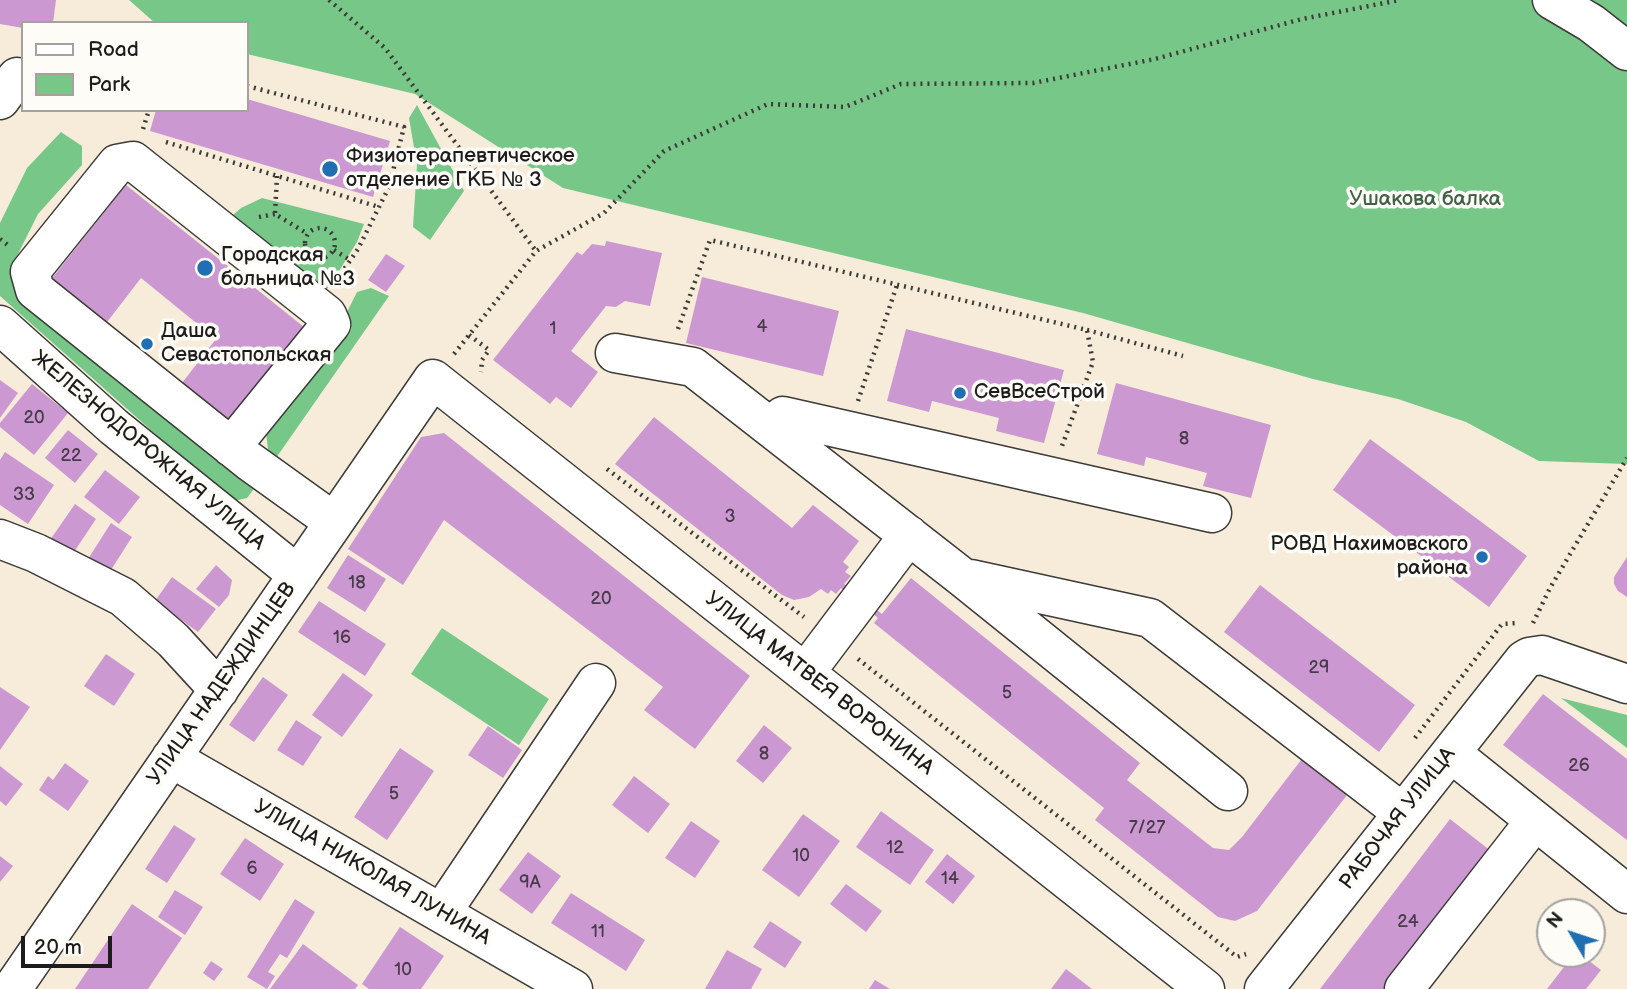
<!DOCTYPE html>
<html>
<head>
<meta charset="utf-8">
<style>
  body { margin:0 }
  #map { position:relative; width:1627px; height:989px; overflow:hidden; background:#f6ecd9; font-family:"Balsamiq Sans",sans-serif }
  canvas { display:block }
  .legend { position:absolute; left:21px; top:21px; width:228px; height:91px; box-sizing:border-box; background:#fdfcf7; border:2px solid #a3a29f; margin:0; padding:9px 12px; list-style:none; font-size:21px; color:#1c1c1c }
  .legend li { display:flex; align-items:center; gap:14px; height:35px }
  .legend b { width:35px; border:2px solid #a3a29f }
  .north { position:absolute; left:1536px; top:898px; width:70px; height:70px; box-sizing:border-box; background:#fdfcf7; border:2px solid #a3a29f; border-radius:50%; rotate:309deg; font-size:19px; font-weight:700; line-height:28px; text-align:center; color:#1c1c1c }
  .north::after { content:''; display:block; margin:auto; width:24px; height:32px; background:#1f6fb2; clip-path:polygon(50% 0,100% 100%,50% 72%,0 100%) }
  .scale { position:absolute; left:21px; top:936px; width:91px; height:32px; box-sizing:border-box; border:4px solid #1c1c1c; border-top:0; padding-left:9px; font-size:21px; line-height:24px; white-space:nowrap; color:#1c1c1c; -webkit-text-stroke:5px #fdfcf7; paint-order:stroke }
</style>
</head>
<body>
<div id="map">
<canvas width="1627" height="989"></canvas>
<ul class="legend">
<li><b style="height:9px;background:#fff"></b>Road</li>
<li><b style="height:19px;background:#77c788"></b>Park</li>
</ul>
<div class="north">N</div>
<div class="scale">20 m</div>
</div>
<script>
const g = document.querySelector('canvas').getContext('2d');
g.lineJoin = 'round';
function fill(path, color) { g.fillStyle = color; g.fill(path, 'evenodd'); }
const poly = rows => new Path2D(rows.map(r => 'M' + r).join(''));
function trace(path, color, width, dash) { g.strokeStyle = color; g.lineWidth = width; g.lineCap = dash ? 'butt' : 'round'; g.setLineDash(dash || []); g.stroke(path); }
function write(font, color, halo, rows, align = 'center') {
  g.font = font + ' "Balsamiq Sans",sans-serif'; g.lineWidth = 7; g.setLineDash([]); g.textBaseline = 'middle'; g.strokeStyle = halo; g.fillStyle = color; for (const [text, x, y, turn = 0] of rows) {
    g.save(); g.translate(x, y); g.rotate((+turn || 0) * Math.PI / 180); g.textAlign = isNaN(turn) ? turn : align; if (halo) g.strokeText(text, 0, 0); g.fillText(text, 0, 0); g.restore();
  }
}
fill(poly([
  [129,0,1627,0,1627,464,1539,461,1466,422,1398,399,1313,379,1083,313,563,188,415,94,247,54,247,23,155,23],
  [417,105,464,191,430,240,413,227,417,165,409,118],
  [61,132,82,146,82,165,38,214,13,264,13,277,259,482,247,498,234,501,225,496,0,296,0,223,27,168],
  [262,198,364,224,357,242,329,287,318,297,225,222,241,208],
  [371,288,389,296,276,458,268,449,266,433,341,324,357,292],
  [442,628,549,699,519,745,411,674],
  [1561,698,1627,715,1627,748]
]), '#77c788');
fill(poly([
  [0,0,56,0,53,23,23,23,23,28,0,24],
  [247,99,390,141,373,197,150,131,156,110,247,110],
  [126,185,309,331,234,425,182,383,216,339,141,278,104,326,49,282],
  [606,241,662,253,650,306,625,301,616,307,606,306,571,351,598,372,571,408,556,397,550,404,493,360,577,252,582,255,592,244,605,246],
  [386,254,405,266,386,292,368,280],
  [702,277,839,311,823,376,686,343],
  [906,329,1064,370,1044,443,996,431,999,418,932,401,929,412,887,401],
  [0,380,18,393,0,418],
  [1116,383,1271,425,1251,498,1203,486,1207,473,1146,457,1144,466,1097,454],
  [32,384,68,413,34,455,0,427,0,423],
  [654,417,792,528,813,505,859,541,843,562,849,567,845,572,851,576,844,584,853,591,849,595,841,588,836,594,831,590,828,594,821,589,809,597,794,600,782,595,615,464],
  [68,430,98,454,75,483,45,458],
  [444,433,750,676,695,749,644,710,663,687,444,520,403,585,348,549,421,437],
  [1370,439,1527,556,1489,607,1333,490],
  [5,452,54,485,28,524,0,505,0,460],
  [105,470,140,497,119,524,84,497],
  [75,504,96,519,72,555,50,540],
  [111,523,132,537,109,573,88,559],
  [348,555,386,579,365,612,327,588],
  [1627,557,1627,597,1618,591,1614,584,1614,577],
  [216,565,232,580,229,595,219,607,196,589],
  [172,577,216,609,198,632,155,601],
  [911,578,1140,763,1127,780,1213,848,1229,850,1242,837,1308,751,1354,786,1257,911,1235,921,1218,917,1095,820,1104,808,874,623,878,618,867,609,871,605,882,614],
  [1260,585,1415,705,1379,752,1224,632],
  [319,601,386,644,365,676,298,632],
  [106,654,135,674,114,706,84,686],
  [343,673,373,695,342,737,312,715],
  [263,677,288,695,254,742,229,725],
  [0,687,30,707,0,750],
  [1543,694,1627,759,1627,840,1503,745],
  [296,720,322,737,303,766,277,750],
  [764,725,792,748,763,783,736,761],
  [488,726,522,750,503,778,468,755],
  [400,748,434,771,387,840,354,817],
  [65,763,89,781,68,811,39,790,48,776,53,780],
  [0,766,23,784,6,806,0,801],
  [634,776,670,804,648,833,612,805],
  [881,811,934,850,910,885,856,847],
  [803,814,840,841,799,897,762,870],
  [1450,819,1496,855,1393,989,1320,989],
  [691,821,720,841,695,878,665,858],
  [174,825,196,839,167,883,145,869],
  [245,838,284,864,260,901,220,874],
  [528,852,561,876,532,914,499,890],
  [947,854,975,876,953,904,925,882],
  [0,856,13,866,0,882],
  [846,884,882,911,866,932,830,904],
  [175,890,203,907,185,935,158,917],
  [571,893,645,940,626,971,551,923],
  [295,899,315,912,287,958,280,954,268,972,275,976,267,989,247,977],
  [132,904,182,938,148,989,75,989],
  [770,921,802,942,785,968,753,947],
  [400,927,444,956,421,989,369,989,362,984],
  [303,944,358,985,355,989,270,989],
  [727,950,762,969,751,989,705,989],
  [1574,954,1580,954,1601,970,1586,989,1547,989],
  [211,961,223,969,214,981,203,973],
  [1066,969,1092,989,1051,989],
  [875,980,890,989,869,989]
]), '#cc98d2');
const minor = poly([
  [1552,0,1591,23,1627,51],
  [0,100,17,77],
  [0,325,114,427,298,575],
  [615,353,693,367,962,577,1228,791],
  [770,427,783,416,1212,513],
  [231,447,331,324,327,315,133,161,117,164,30,272,35,290,249,461,334,522],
  [0,539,36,553,123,597,173,640,219,690],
  [971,579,1150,618,1403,813],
  [805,673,909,535],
  [1451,753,1627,894],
  [171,758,573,989],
  [442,912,596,683],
  [12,989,433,379,1205,989],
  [1264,989,1524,660,1529,657,1542,655,1627,684],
  [1404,989,1535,821]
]);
trace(minor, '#3d3b38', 41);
trace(poly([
  [329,0,385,48,536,251],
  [247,86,404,127,389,187,358,249,336,281],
  [143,129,149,110],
  [166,142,379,207],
  [277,176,275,214,308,234],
  [259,217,275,214],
  '305 243a15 15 0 1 1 30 0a15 15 0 1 1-30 0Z',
  [0,239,9,246],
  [334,250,350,260],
  [678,329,710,240,1087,330,1093,362,1062,446],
  [1087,330,1183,356],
  [469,335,489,350,482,360,481,372],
  [454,354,536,251,604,213,664,151,768,104,845,107,901,84,1033,83,1155,59,1302,19,1400,0],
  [858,401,897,285],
  [607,469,804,617],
  [1533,623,1550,588,1627,458],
  [858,659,1237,957,1246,954],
  [1415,738,1502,624,1518,623]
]), '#3d3b38', 4.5, [2, 5]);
trace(minor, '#fff', 38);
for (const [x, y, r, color] of [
  [330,169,9,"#1f6fb2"],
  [205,268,9,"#1f6fb2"],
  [147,344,7,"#1f6fb2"],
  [960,393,7,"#1f6fb2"],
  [1482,557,7,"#1f6fb2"]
]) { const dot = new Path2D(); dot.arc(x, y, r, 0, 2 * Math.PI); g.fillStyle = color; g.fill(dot); trace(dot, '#fdfcf7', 2.5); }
write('18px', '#483b4a', null, [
  ["4",762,327],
  ["1",553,329],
  ["20",34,418],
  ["8",1184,439],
  ["22",71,456],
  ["33",24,495],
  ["3",730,517],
  ["18",357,583],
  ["20",601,599],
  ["16",342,638],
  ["29",1319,668],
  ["5",1007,693],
  ["8",764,754],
  ["26",1579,766],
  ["5",394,794],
  ["7/27",1147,828],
  ["12",895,848],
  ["10",801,856],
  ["6",252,869],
  ["14",950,879],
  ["9А",530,883],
  ["24",1408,922],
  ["11",598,932],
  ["10",403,970]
]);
write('21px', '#1c1c1c', '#fdfcf7', [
  ["Физиотерапевтическое",346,157],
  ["отделение ГКБ № 3",346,181],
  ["Городская",221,256],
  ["больница №3",221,280],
  ["Даша",161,332],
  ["Севастопольская",161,356],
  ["СевВсеСтрой",974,393],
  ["РОВД Нахимовского",1468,545,"right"],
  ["района",1468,569,"right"]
], 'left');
write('21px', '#406047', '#fdfcf7', [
  ["Ушакова балка",1425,200]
]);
write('21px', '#1c1c1c', '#fdfcf7', [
  ["ЖЕЛЕЗНОДОРОЖНАЯ УЛИЦА",148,451,40],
  ["УЛИЦА НАДЕЖДИНЦЕВ",222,684,-55],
  ["УЛИЦА МАТВЕЯ ВОРОНИНА",819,684,38],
  ["РАБОЧАЯ УЛИЦА",1398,819,-52],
  ["УЛИЦА НИКОЛАЯ ЛУНИНА",372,873,30]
]);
</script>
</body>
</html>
